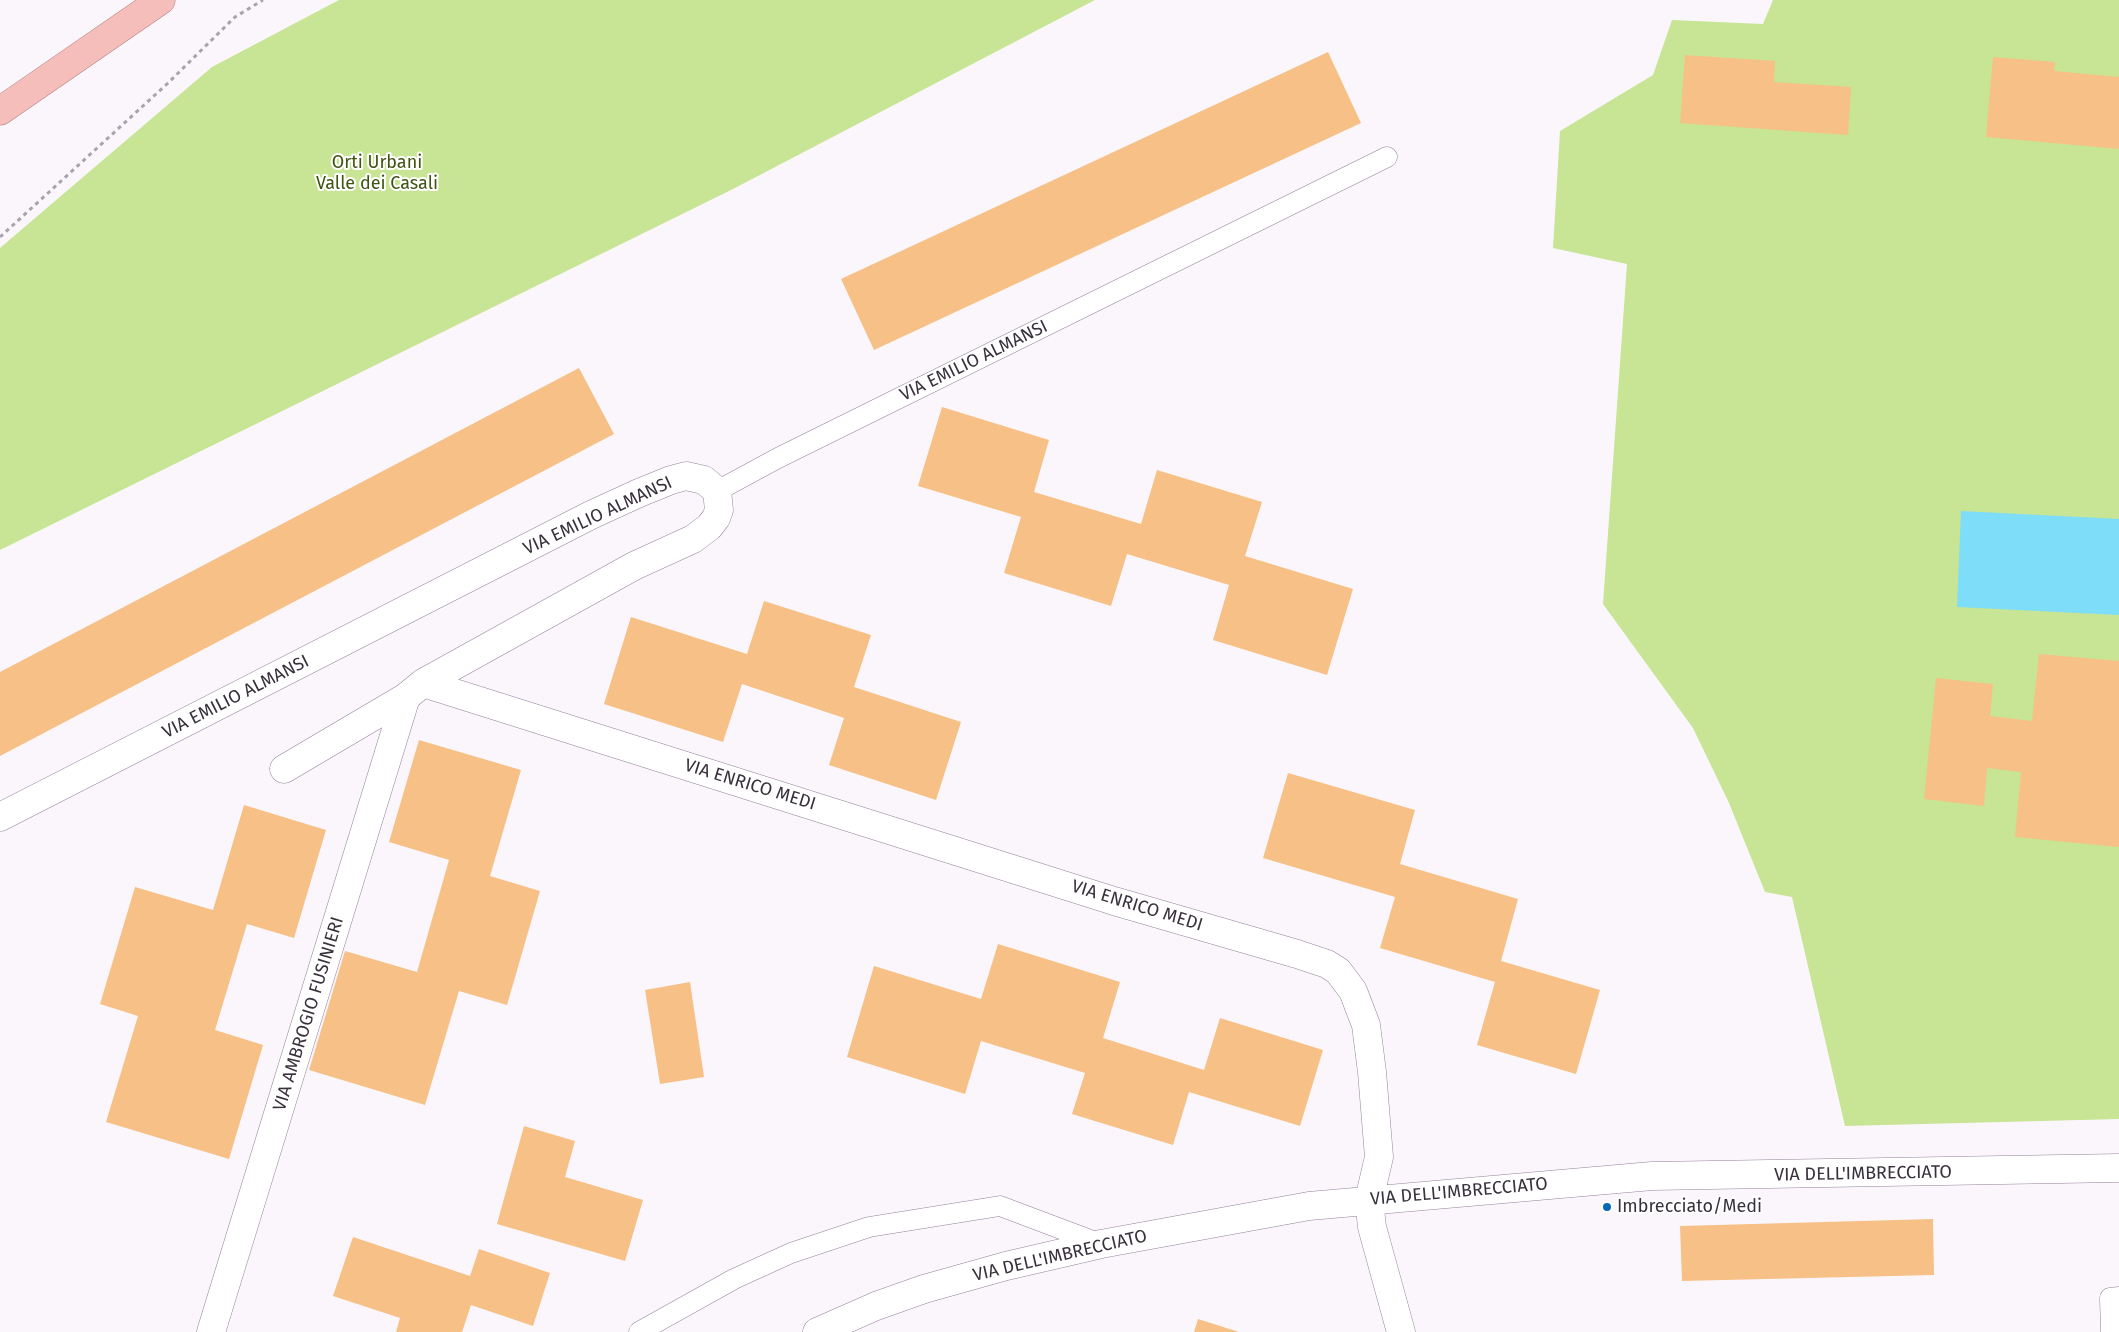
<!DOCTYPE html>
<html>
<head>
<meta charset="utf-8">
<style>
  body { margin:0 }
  canvas { display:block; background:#faf6fb }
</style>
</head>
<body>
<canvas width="2119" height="1332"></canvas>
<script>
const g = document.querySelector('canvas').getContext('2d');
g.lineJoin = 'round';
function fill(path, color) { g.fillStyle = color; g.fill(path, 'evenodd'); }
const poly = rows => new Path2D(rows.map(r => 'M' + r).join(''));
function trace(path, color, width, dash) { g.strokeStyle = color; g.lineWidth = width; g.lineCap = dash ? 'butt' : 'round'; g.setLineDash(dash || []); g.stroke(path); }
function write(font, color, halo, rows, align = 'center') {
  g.font = font + ' "Fira Sans",sans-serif'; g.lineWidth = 4; g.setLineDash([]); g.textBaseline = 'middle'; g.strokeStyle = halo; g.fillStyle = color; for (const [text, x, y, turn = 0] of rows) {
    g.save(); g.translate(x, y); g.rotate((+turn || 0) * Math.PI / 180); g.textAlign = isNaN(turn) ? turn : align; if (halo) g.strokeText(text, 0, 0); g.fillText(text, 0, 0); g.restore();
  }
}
fill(poly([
  [339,0,1095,0,733,189,0,550,0,248,212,67],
  [1773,0,2119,0,2119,1119,1845,1126,1792,897,1765,892,1729,803,1693,728,1603,604,1627,264,1553,248,1560,131,1653,75,1672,20,1763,24]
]), '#c7e594');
fill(poly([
  [1961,511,2119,519,2119,615,1957,607]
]), '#7eddf9');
fill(poly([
  [1328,52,1361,123,874,350,841,279],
  [1685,55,1775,61,1774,82,1851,87,1848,135,1680,123],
  [1993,57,2055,62,2054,71,2119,77,2119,149,1986,137],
  [579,368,614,434,0,756,0,672],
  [942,407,1049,440,1034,492,1141,524,1157,470,1262,502,1245,556,1353,589,1327,675,1213,640,1229,585,1127,554,1111,606,1004,573,1021,517,918,486],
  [764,601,871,635,854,687,961,722,936,800,829,765,844,718,742,684,723,742,604,704,631,617,747,654],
  [2039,654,2119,661,2119,847,2015,837,2021,772,1987,768,1984,806,1924,799,1936,678,1993,684,1990,716,2032,721],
  [419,740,521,770,490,876,540,891,507,1005,459,991,425,1105,309,1070,345,951,417,972,449,860,389,842],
  [1288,773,1415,810,1400,864,1518,899,1501,961,1600,990,1576,1074,1477,1045,1495,982,1380,948,1395,897,1263,858],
  [244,805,326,830,294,938,247,924,215,1030,263,1045,229,1159,106,1122,138,1016,100,1004,135,887,213,910],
  [998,944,1120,982,1103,1038,1204,1070,1220,1018,1323,1050,1300,1126,1189,1092,1173,1145,1072,1114,1085,1073,981,1041,965,1094,847,1057,874,966,981,999],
  [690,982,704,1077,660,1084,645,990],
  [524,1126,575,1141,565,1177,643,1200,625,1261,497,1224],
  [1933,1219,1934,1275,1682,1281,1680,1226],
  [353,1237,470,1276,479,1249,550,1273,533,1326,471,1305,462,1332,396,1332,400,1318,333,1296],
  [1198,1319,1239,1332,1194,1332]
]), '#f7c086');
const service = poly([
  [717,491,778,458,1387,157],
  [639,1332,734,1279,791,1253,869,1227,1000,1206,1101,1244],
  [2111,1332,2110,1298,2119,1297]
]);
const minor = poly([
  [423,683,1114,901,1297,954,1327,964,1338,971,1353,991,1366,1025,1372,1072,1379,1157,1369,1200,1372,1227,1401,1332],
  [0,817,591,515,639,493,671,480,686,476,704,480,717,491,719,510,716,518,709,527,693,539,634,566,423,683,406,697,284,769],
  [211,1332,406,697],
  [817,1332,876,1306,924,1289,1006,1266,1101,1244,1309,1206,1652,1176,2119,1168]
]);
const trunk = poly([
  [0,111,161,0]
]);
trace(service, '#96829c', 21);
trace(minor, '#96829c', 29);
trace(trunk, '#b28282', 29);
trace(poly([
  [0,237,168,83,235,17,263,0]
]), '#a9a3ab', 3, [4, 4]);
trace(service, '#fff', 20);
trace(minor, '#fff', 28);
trace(trunk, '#f6beba', 28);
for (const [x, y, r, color] of [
  [1607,1207,5,"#0668b4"]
]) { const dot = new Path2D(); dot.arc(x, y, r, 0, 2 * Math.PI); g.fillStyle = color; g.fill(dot); trace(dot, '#fff', 2); }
write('18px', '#405313', '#fff', [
  ["Orti Urbani",377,163],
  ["Valle dei Casali",377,184]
]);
write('18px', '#39313c', '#fff', [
  ["VIA EMILIO ALMANSI",974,361,-26],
  ["VIA EMILIO ALMANSI",598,516,-25],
  ["VIA EMILIO ALMANSI",236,697,-27],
  ["VIA ENRICO MEDI",750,785,17],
  ["VIA ENRICO MEDI",1137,906,17],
  ["VIA AMBROGIO FUSINIERI",309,1014,-73],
  ["VIA DELL'IMBRECCIATO",1863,1174,-1],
  ["VIA DELL'IMBRECCIATO",1459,1192,-5],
  ["VIA DELL'IMBRECCIATO",1060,1256,-13]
]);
write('18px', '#39313c', '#fff', [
  ["Imbrecciato/Medi",1617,1207]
], 'left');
</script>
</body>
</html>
